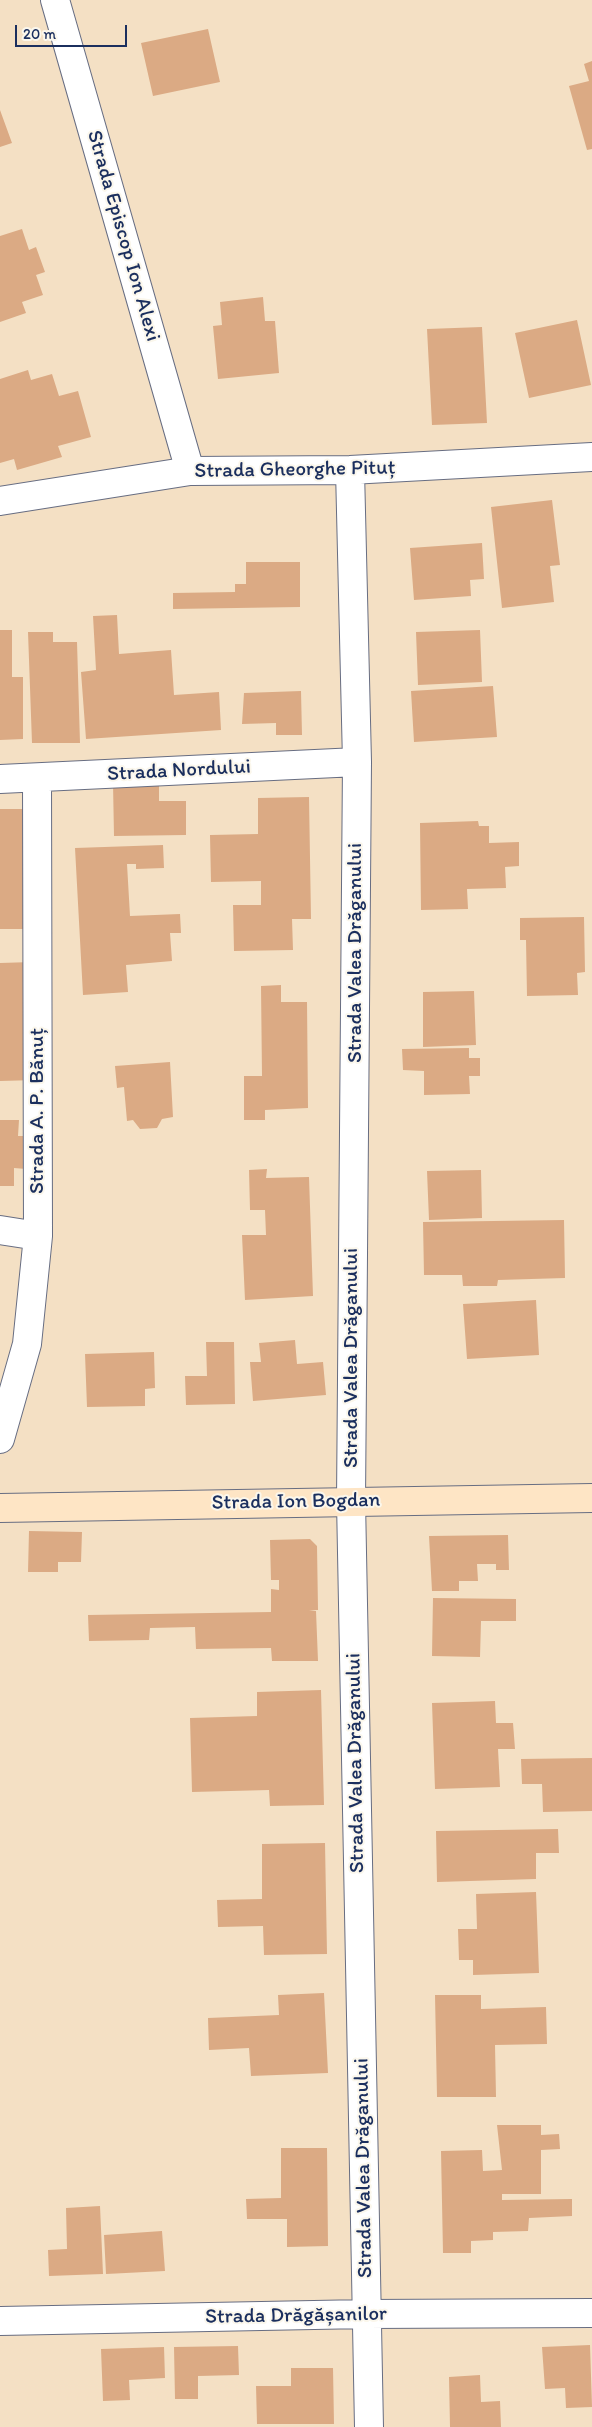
<!DOCTYPE html>
<html>
<head>
<meta charset="utf-8">
<style>
  body { margin:0 }
  #map { position:relative; width:592px; height:2427px; overflow:hidden; background:#f4e0c4; font-family:Itim,sans-serif }
  canvas { display:block }
  .scale { position:absolute; left:15px; top:25px; width:112px; height:22px; box-sizing:border-box; border:2px solid #1b2f5e; border-top:0; padding-left:6px; font-size:15px; line-height:18px; white-space:nowrap; color:#1b2f5e; -webkit-text-stroke:4px #fbf7ec; paint-order:stroke }
</style>
</head>
<body>
<div id="map">
<canvas width="592" height="2427"></canvas>
<div class="scale">20 m</div>
</div>
<script>
const g = document.querySelector('canvas').getContext('2d');
g.lineJoin = 'round';
function fill(path, color) { g.fillStyle = color; g.fill(path, 'evenodd'); }
const poly = rows => new Path2D(rows.map(r => 'M' + r).join(''));
function trace(path, color, width, dash) { g.strokeStyle = color; g.lineWidth = width; g.lineCap = dash ? 'butt' : 'round'; g.setLineDash(dash || []); g.stroke(path); }
function write(font, color, halo, rows, align = 'center') {
  g.font = font + ' Itim,sans-serif'; g.lineWidth = 4; g.setLineDash([]); g.textBaseline = 'middle'; g.strokeStyle = halo; g.fillStyle = color; for (const [text, x, y, turn = 0] of rows) {
    g.save(); g.translate(x, y); g.rotate((+turn || 0) * Math.PI / 180); g.textAlign = isNaN(turn) ? turn : align; if (halo) g.strokeText(text, 0, 0); g.fillText(text, 0, 0); g.restore();
  }
}
fill(poly([
  [208,29,220,82,153,96,141,43],
  [592,61,592,149,587,150,569,86,589,81,584,64],
  [0,110,12,143,0,147],
  [22,229,29,250,36,247,45,272,36,275,43,295,22,302,26,313,0,322,0,236],
  [263,297,265,321,275,321,279,373,218,379,213,326,222,325,220,302],
  [577,320,591,385,529,398,515,333],
  [482,327,487,423,432,425,427,329],
  [28,370,31,380,52,374,59,396,78,391,91,437,58,446,62,457,17,470,14,459,0,463,0,379],
  [552,500,560,565,550,566,554,602,502,608,491,507],
  [482,543,484,579,470,580,471,596,414,600,410,548],
  [246,562,300,562,300,607,173,609,173,593,235,592,235,584,246,584],
  [117,615,119,654,171,650,174,695,219,692,221,730,86,739,81,672,96,670,93,616],
  [0,630,12,630,12,677,23,677,23,739,0,740],
  [480,630,482,682,418,685,416,632],
  [28,632,53,632,53,642,77,642,80,743,32,743],
  [493,686,497,737,414,742,411,691],
  [301,691,302,735,276,735,276,723,242,724,244,693],
  [159,782,159,801,186,801,186,835,114,836,113,783],
  [309,797,311,919,292,919,293,950,234,951,233,905,261,905,261,881,211,882,210,835,258,834,258,798],
  [0,809,32,809,32,929,0,929],
  [478,821,479,826,489,826,489,843,519,842,519,866,505,867,506,888,467,889,468,909,421,910,420,823],
  [163,845,164,868,136,869,136,864,127,864,130,916,180,914,181,933,170,933,172,961,126,965,128,992,83,995,75,848],
  [584,917,585,972,577,973,578,995,527,996,526,940,520,940,520,918],
  [32,962,36,1080,0,1081,0,963],
  [281,985,281,1002,307,1002,308,1108,265,1110,265,1120,244,1120,244,1076,262,1076,261,986],
  [474,991,476,1045,423,1047,423,992],
  [469,1048,469,1058,480,1058,480,1076,469,1076,470,1094,424,1095,424,1071,403,1070,402,1049],
  [170,1062,173,1117,162,1119,157,1128,140,1129,133,1120,127,1121,124,1087,117,1088,115,1066],
  [0,1120,19,1120,18,1136,27,1136,26,1169,14,1168,14,1186,0,1186],
  [267,1169,266,1178,309,1177,313,1296,245,1300,242,1235,266,1235,265,1210,250,1210,249,1170],
  [481,1170,482,1218,429,1220,427,1171],
  [564,1220,565,1278,498,1280,497,1286,463,1286,462,1275,424,1275,423,1222],
  [536,1300,539,1355,467,1359,463,1304],
  [295,1340,297,1364,323,1362,326,1395,253,1401,250,1362,261,1362,259,1343],
  [206,1342,234,1342,235,1404,186,1405,185,1376,207,1376],
  [154,1352,155,1388,145,1389,145,1406,87,1407,85,1354],
  [29,1531,82,1532,81,1562,58,1562,58,1572,28,1572],
  [508,1535,509,1570,496,1570,496,1564,477,1564,478,1581,459,1581,459,1591,432,1591,429,1536],
  [310,1539,317,1546,318,1610,309,1610,316,1611,318,1661,272,1661,271,1648,196,1649,195,1627,150,1628,149,1640,89,1641,88,1615,271,1612,271,1589,279,1590,279,1580,271,1580,270,1540],
  [433,1598,516,1599,516,1621,481,1621,480,1657,432,1656],
  [321,1690,324,1805,270,1806,269,1790,192,1792,190,1718,257,1716,257,1692],
  [495,1701,496,1723,513,1723,515,1749,498,1749,500,1787,435,1789,432,1703],
  [592,1758,592,1811,543,1812,542,1784,522,1784,521,1759],
  [558,1829,559,1853,536,1853,536,1879,437,1882,436,1831],
  [325,1843,327,1954,264,1955,263,1926,218,1927,217,1900,262,1899,262,1844],
  [536,1892,539,1973,473,1975,473,1960,459,1960,458,1929,477,1929,476,1894],
  [324,1993,328,2073,251,2076,249,2048,209,2050,208,2018,279,2015,278,1995],
  [435,1995,481,1995,481,2009,546,2007,547,2044,495,2045,496,2097,437,2097],
  [497,2125,541,2125,541,2135,559,2134,560,2149,541,2150,541,2194,502,2194,502,2200,572,2199,572,2216,529,2218,528,2231,493,2232,493,2240,471,2241,471,2253,443,2253,441,2151,482,2150,483,2171,502,2170],
  [281,2148,327,2148,328,2246,287,2247,287,2219,247,2219,246,2199,281,2198],
  [100,2206,103,2274,49,2276,48,2250,67,2249,66,2208],
  [162,2231,165,2271,106,2274,104,2235],
  [590,2345,592,2407,566,2408,565,2388,545,2389,542,2347],
  [238,2346,239,2375,198,2376,198,2399,175,2399,174,2347],
  [164,2347,165,2378,129,2380,130,2400,103,2401,101,2349],
  [291,2368,333,2368,334,2424,257,2424,256,2386,291,2386],
  [480,2375,481,2402,500,2401,501,2427,450,2427,449,2377]
]), '#dbaa84');
const street = poly([
  [55,0,190,471],
  [350,470,357,762,351,1501,369,2427],
  [0,501,190,471,350,470,592,457],
  [0,779,357,762],
  [0,1230,38,1236],
  [0,1439,27,1344,38,1236,37,778],
  [0,2321,366,2314,592,2313]
]);
const secondary = poly([
  [0,1508,592,1498]
]);
trace(street, '#676d82', 30);
trace(secondary, '#676d82', 30);
trace(street, '#fff', 28);
trace(secondary, '#fee5c5', 28);
write('21px', '#1b2f5e', '#fbf7ec', [
  ["Strada Episcop Ion Alexi",123,236,74],
  ["Strada Gheorghe Pituț",295,470,-1],
  ["Strada Nordului",179,771,-3],
  ["Strada Valea Drăganului",356,953,-90],
  ["Strada A. P. Bănuț",38,1111,-90],
  ["Strada Valea Drăganului",352,1358,-90],
  ["Strada Ion Bogdan",296,1502,-1],
  ["Strada Valea Drăganului",356,1763,-91],
  ["Strada Valea Drăganului",364,2168,-91],
  ["Strada Drăgășanilor",296,2316,-1]
]);
</script>
</body>
</html>
